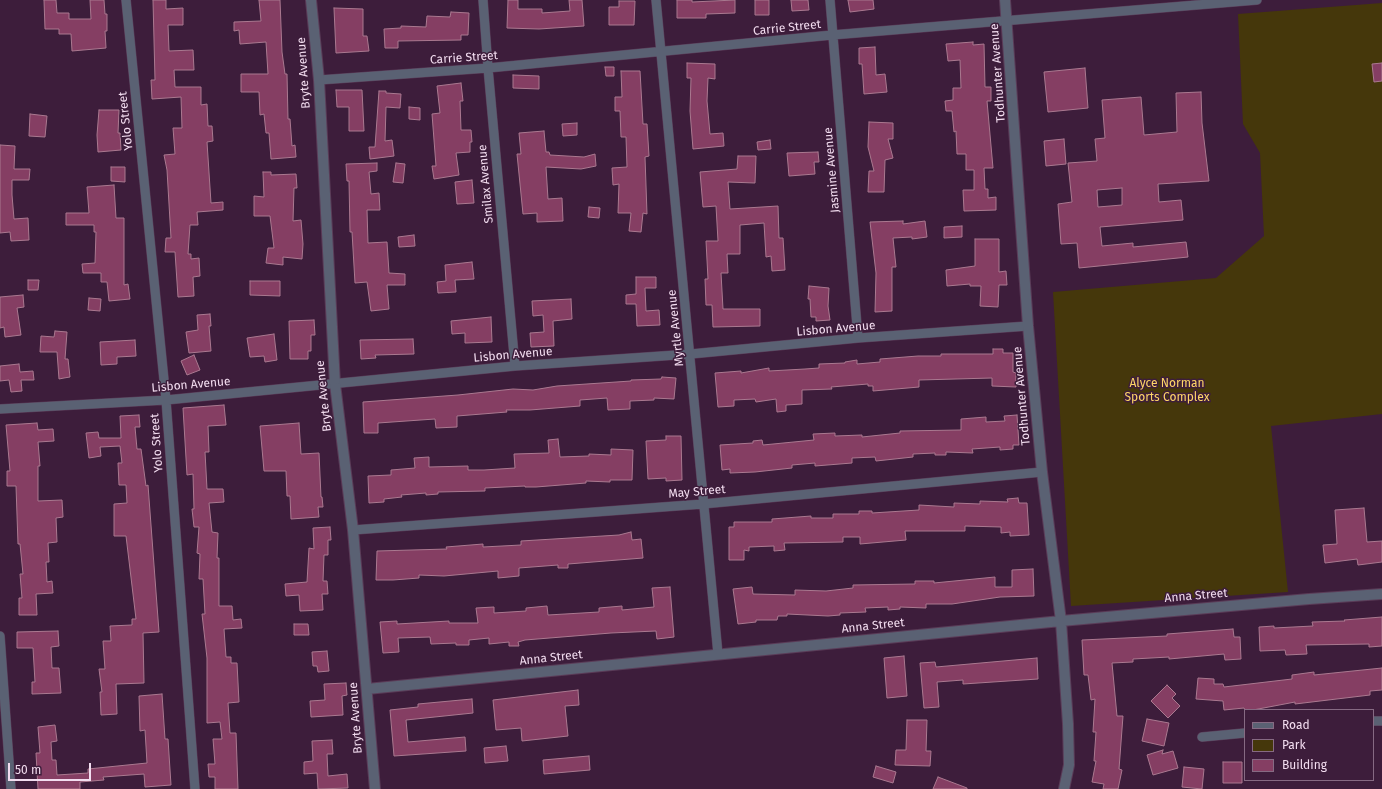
<!DOCTYPE html>
<html>
<head>
<meta charset="utf-8">
<style>
  body { margin:0 }
  #map { position:relative; width:1382px; height:789px; overflow:hidden; background:#3d1d3b; font-family:"Fira Sans",sans-serif }
  canvas { display:block }
  .legend { position:absolute; left:1244px; top:709px; width:130px; height:72px; box-sizing:border-box; background:#3d1d3b; border:1px solid #866a83; margin:0; padding:5px 7px; list-style:none; font-size:12px; color:#f3ddf0 }
  .legend li { display:flex; align-items:center; gap:8px; height:20px }
  .legend b { width:20px; border:1px solid #866a83 }
  .scale { position:absolute; left:8px; top:763px; width:83px; height:18px; box-sizing:border-box; border:2px solid #f3ddf0; border-top:0; padding-left:5px; font-size:12px; line-height:14px; white-space:nowrap; color:#f3ddf0; -webkit-text-stroke:3px #3d1d3b; paint-order:stroke }
</style>
</head>
<body>
<div id="map">
<canvas width="1382" height="789"></canvas>
<ul class="legend">
<li><b style="height:5px;background:#5a6173"></b>Road</li>
<li><b style="height:11px;background:#45370b"></b>Park</li>
<li><b style="height:11px;background:#853e63"></b>Building</li>
</ul>
<div class="scale">50 m</div>
</div>
<script>
const g = document.querySelector('canvas').getContext('2d');
g.lineJoin = 'round';
function fill(path, color) { g.fillStyle = color; g.fill(path, 'evenodd'); }
const poly = rows => new Path2D(rows.map(r => 'M' + r).join(''));
function trace(path, color, width, dash) { g.strokeStyle = color; g.lineWidth = width; g.lineCap = dash ? 'butt' : 'round'; g.setLineDash(dash || []); g.stroke(path); }
function write(font, color, halo, rows, align = 'center') {
  g.font = font + ' "Fira Sans",sans-serif'; g.lineWidth = 3; g.setLineDash([]); g.textBaseline = 'middle'; g.strokeStyle = halo; g.fillStyle = color; for (const [text, x, y, turn = 0] of rows) {
    g.save(); g.translate(x, y); g.rotate((+turn || 0) * Math.PI / 180); g.textAlign = isNaN(turn) ? turn : align; if (halo) g.strokeText(text, 0, 0); g.fillText(text, 0, 0); g.restore();
  }
}
fill(poly([
  [1382,3,1382,414,1271,426,1288,592,1071,606,1053,292,1216,278,1264,236,1260,153,1243,124,1238,14]
]), '#45370b');
const building = poly([
  [44,0,56,0,57,13,69,13,69,19,91,19,90,0,104,0,105,14,107,14,107,31,105,31,106,48,72,51,71,34,59,34,59,29,45,29,44,0],
  [153,0,166,0,166,9,183,8,183,25,168,25,169,51,193,50,194,70,174,70,175,87,201,87,201,105,207,104,208,126,212,126,213,141,207,142,211,203,223,202,223,210,197,212,198,225,190,225,188,254,191,254,191,259,199,258,200,276,193,277,194,296,178,297,175,252,165,252,166,238,171,238,167,170,164,155,175,154,173,128,182,128,181,97,152,99,151,80,155,80,153,0],
  [259,0,280,0,282,52,285,74,287,74,288,119,290,119,292,146,295,145,296,157,271,159,269,133,266,133,264,114,260,115,259,92,241,92,241,74,268,74,266,42,240,44,239,30,234,31,234,22,261,21,259,0],
  [508,0,518,0,518,9,542,9,542,13,570,11,569,0,582,0,584,26,539,29,507,28,508,0],
  [677,0,692,0,692,2,735,0,735,13,706,14,706,18,677,18,677,0],
  [755,0,769,0,769,15,755,15,755,0],
  [791,0,808,0,809,10,792,11,791,0],
  [848,0,873,0,874,9,850,12,848,0],
  [619,1,635,1,634,25,609,25,609,7,619,7,619,1],
  [334,8,363,9,363,36,367,36,369,51,336,53,334,8],
  [451,12,469,13,468,35,461,35,461,40,398,41,398,48,385,48,384,29,401,28,401,26,426,27,427,16,450,17,451,12],
  [973,42,973,45,984,44,985,87,991,87,991,101,987,101,993,168,984,168,985,189,988,189,988,198,996,197,996,210,964,211,963,190,974,190,974,170,966,170,966,154,957,154,956,131,954,132,952,111,946,111,945,101,953,100,953,88,961,88,960,60,948,61,946,44,973,42],
  [875,47,876,75,885,74,887,92,864,94,862,64,859,64,859,48,875,47],
  [687,63,715,64,715,79,708,78,707,101,710,134,723,133,724,146,693,149,690,111,691,78,687,78,687,63],
  [1382,63,1382,81,1374,82,1372,64,1382,63],
  [605,67,614,67,614,76,606,76,605,67],
  [1085,68,1088,108,1048,112,1044,72,1085,68],
  [621,71,640,71,643,124,647,124,649,156,645,157,647,214,643,213,641,232,629,231,631,213,618,213,619,184,613,185,612,168,627,167,626,137,621,137,620,111,615,111,615,97,622,97,621,71],
  [513,75,539,76,539,89,513,88,513,75],
  [461,83,463,101,460,101,461,130,471,130,472,142,470,142,470,152,456,153,459,175,434,179,432,166,436,166,432,114,440,113,437,86,461,83],
  [336,90,362,90,364,131,349,131,349,107,337,107,336,90],
  [379,91,386,91,386,93,401,94,400,108,386,107,385,141,392,140,394,156,370,159,369,147,375,147,379,91],
  [1201,92,1202,123,1209,181,1158,184,1159,202,1181,200,1183,220,1100,227,1102,246,1133,243,1133,247,1186,242,1188,257,1079,268,1077,243,1061,244,1058,204,1072,202,1068,163,1097,161,1095,139,1105,138,1102,100,1141,97,1144,135,1177,132,1176,93,1201,92],
  [1122,188,1122,205,1098,207,1097,190,1122,188],
  [409,107,420,108,420,120,409,119,409,107],
  [99,110,119,110,118,133,120,133,121,150,98,152,97,135,99,110],
  [30,114,47,116,45,137,29,136,30,114],
  [869,122,893,123,893,139,888,139,893,158,885,160,884,192,868,192,869,171,874,171,868,147,869,122],
  [577,123,577,135,563,136,562,124,577,123],
  [544,131,546,152,549,152,550,155,584,157,595,154,596,166,581,169,546,167,548,199,562,198,563,221,537,222,537,213,523,214,517,154,521,154,519,133,544,131],
  [1064,139,1066,164,1046,166,1044,141,1064,139],
  [770,140,771,149,758,150,757,142,770,140],
  [0,145,15,146,14,169,30,169,29,180,12,180,12,195,14,219,28,218,29,240,11,241,10,232,0,233,0,145],
  [818,152,819,162,814,162,815,174,789,176,787,153,818,152],
  [738,156,756,156,755,183,728,182,730,209,778,206,779,238,783,238,785,270,772,271,771,256,766,257,764,223,740,225,740,254,727,254,728,273,721,273,723,309,760,309,760,326,713,327,712,305,706,305,705,279,708,279,706,241,718,241,716,206,703,207,700,172,737,169,738,156],
  [377,163,377,171,369,172,371,194,379,193,380,210,367,210,368,243,387,242,389,273,405,274,405,285,387,285,389,309,371,311,367,282,355,283,352,232,350,232,349,181,347,181,346,164,377,163],
  [396,163,405,164,403,183,393,182,396,163],
  [111,167,125,167,125,182,111,181,111,167],
  [263,172,271,172,271,175,296,174,297,188,294,188,293,221,301,220,303,244,302,259,283,257,283,265,266,263,268,248,274,248,270,216,254,216,254,196,264,197,263,172],
  [472,180,474,203,457,204,455,182,472,180],
  [114,185,116,218,124,218,124,285,128,284,130,299,109,301,107,282,101,282,101,273,83,273,82,264,95,263,96,232,94,232,94,225,66,225,66,213,89,213,87,187,114,185],
  [589,207,600,208,599,218,588,217,589,207],
  [903,221,903,224,925,221,927,237,912,239,912,237,893,238,896,267,892,267,892,311,875,312,876,273,870,222,903,221],
  [962,226,962,237,944,238,944,227,962,226],
  [414,235,415,246,399,247,398,237,414,235],
  [975,239,999,239,999,272,1006,271,1007,285,999,285,998,307,980,306,981,286,970,286,970,284,947,286,946,270,975,266,975,239],
  [472,262,474,279,455,280,456,292,438,293,437,282,446,281,445,265,472,262],
  [636,277,656,277,656,288,645,288,646,311,659,310,660,325,637,326,636,304,626,304,626,295,636,294,636,277],
  [28,280,39,280,38,290,28,290,28,280],
  [250,281,280,281,280,296,250,295,250,281],
  [809,286,829,288,828,306,830,320,816,321,816,317,811,317,810,299,808,299,809,286],
  [23,295,24,307,17,308,21,335,5,337,4,327,0,328,0,297,23,295],
  [89,298,101,299,100,311,88,310,89,298],
  [571,299,572,319,553,321,554,346,531,347,530,333,544,332,543,315,533,316,532,301,571,299],
  [210,314,211,326,209,326,211,351,189,353,186,332,198,330,197,315,210,314],
  [491,317,492,342,465,343,465,333,452,334,451,321,491,317],
  [314,320,315,335,311,335,311,351,308,351,308,359,290,359,289,321,314,320],
  [55,331,67,332,65,359,68,359,70,377,64,378,59,379,57,352,40,352,41,336,54,337,55,331],
  [274,334,277,360,265,362,264,356,250,357,247,338,274,334],
  [413,339,414,354,375,355,376,358,361,359,360,340,413,339],
  [135,340,136,356,117,357,117,364,101,365,100,342,135,340],
  [993,349,1003,349,1003,353,1013,353,1013,372,1016,373,1016,387,992,386,992,378,919,380,919,387,873,391,873,386,868,386,868,384,831,387,832,389,802,390,802,404,786,405,786,411,777,412,776,399,756,402,755,399,734,400,734,406,718,407,715,373,741,371,741,373,769,368,769,371,805,369,819,368,819,364,845,363,845,362,857,360,857,364,880,362,880,359,918,356,941,356,941,354,993,354,993,349],
  [194,355,200,370,187,375,181,361,194,355],
  [19,364,20,372,33,371,34,380,21,380,22,391,11,392,9,380,0,381,0,366,19,364],
  [662,377,676,378,674,399,654,398,654,400,630,401,630,409,608,410,607,398,580,400,580,406,530,410,506,410,507,412,457,416,457,427,436,428,435,419,378,423,378,433,364,433,363,402,458,395,513,389,533,390,557,386,631,381,631,380,661,379,662,377],
  [224,405,226,425,208,426,209,452,205,452,207,489,223,489,224,502,209,503,212,532,218,533,217,558,219,558,219,606,232,606,233,620,241,619,242,628,224,629,226,657,231,657,231,663,237,663,239,702,228,703,230,733,236,733,238,789,215,789,215,777,209,777,208,764,215,764,213,739,222,739,220,722,207,723,207,658,202,614,205,614,203,579,199,579,200,554,197,553,199,527,194,527,192,509,194,509,193,474,187,475,183,408,224,405],
  [139,415,140,427,135,427,137,449,141,449,146,486,148,485,159,632,143,633,144,683,116,684,117,714,101,715,100,692,102,692,99,669,105,669,103,641,111,641,110,626,132,625,132,619,136,619,126,536,114,536,114,504,127,503,126,485,119,485,118,463,122,463,120,446,100,447,101,456,89,458,86,433,98,432,99,438,121,438,120,416,139,415],
  [1017,415,1019,445,1013,445,1013,449,1000,450,1000,447,972,449,973,453,946,452,946,455,935,455,935,453,913,454,913,457,876,461,875,457,852,458,852,463,815,466,815,463,792,465,792,468,755,472,730,473,730,469,722,470,720,445,753,443,753,441,762,440,763,445,814,440,813,434,835,433,835,436,862,435,862,437,900,433,900,431,961,430,961,419,986,417,986,422,1005,421,1004,416,1017,415],
  [37,423,38,430,53,429,54,441,38,442,40,466,38,466,38,501,62,500,63,517,56,518,57,542,48,543,49,562,46,562,47,582,52,581,53,593,36,594,37,615,19,615,19,598,22,598,20,574,23,574,20,544,18,544,16,486,7,486,7,471,10,471,6,425,37,423],
  [299,423,301,454,319,453,321,497,322,497,323,507,318,507,319,517,291,519,290,496,287,496,286,471,264,471,260,426,299,423],
  [666,436,681,436,682,480,666,481,666,478,648,479,646,441,666,440,666,436],
  [558,439,560,457,589,456,589,454,611,455,611,449,633,450,632,480,610,480,610,482,586,481,586,483,536,487,525,487,525,486,485,488,485,491,438,492,438,494,426,495,426,493,401,495,402,497,384,499,384,502,369,503,368,476,391,475,391,470,415,468,414,458,429,457,429,467,468,466,468,470,484,470,515,468,514,454,549,453,548,440,558,439],
  [1018,498,1019,503,1027,503,1029,535,1010,536,1010,532,1001,533,1001,527,965,526,965,531,905,531,906,540,860,544,860,537,843,537,843,542,784,543,785,550,774,551,774,546,749,547,749,551,744,550,744,560,729,560,729,527,734,527,734,522,772,522,772,519,811,516,811,518,833,518,833,514,859,514,859,511,872,511,872,513,919,510,919,505,954,507,954,503,980,504,980,501,1008,502,1007,499,1018,498],
  [1364,508,1367,542,1382,541,1382,562,1358,565,1357,559,1325,563,1323,545,1337,544,1335,510,1364,508],
  [330,527,331,540,328,540,328,555,324,555,323,581,327,581,328,594,322,594,323,610,300,611,299,595,286,596,285,584,307,582,309,548,314,549,313,528,330,527],
  [631,532,632,540,641,539,643,558,568,564,568,568,558,568,558,565,519,568,519,576,498,578,498,571,444,576,419,575,419,578,393,580,376,580,377,551,447,549,446,547,483,544,483,547,521,545,521,541,619,535,631,532],
  [1033,569,1034,596,1000,597,952,604,926,604,926,608,900,607,900,609,888,610,888,607,865,608,866,612,840,613,840,615,828,616,787,614,787,616,778,616,777,620,756,620,756,622,738,624,733,589,752,587,753,594,795,595,795,590,826,591,853,588,853,585,915,584,915,581,934,581,934,583,995,577,995,587,1012,587,1012,570,1033,569],
  [670,587,674,637,657,639,656,631,611,633,525,640,518,642,519,646,509,646,509,642,489,644,489,638,469,640,469,645,456,645,456,643,431,644,430,637,398,638,399,652,383,653,380,622,397,621,397,624,449,621,449,623,478,623,476,608,494,607,494,613,526,611,526,608,547,606,548,615,599,612,599,608,622,606,622,610,654,607,652,588,670,587],
  [1382,617,1382,646,1369,647,1369,644,1306,645,1307,654,1286,655,1285,650,1260,651,1259,627,1274,626,1274,628,1313,626,1312,622,1345,621,1344,620,1382,617],
  [294,624,308,624,309,635,294,635,294,624],
  [1233,629,1234,637,1240,637,1241,659,1225,660,1224,654,1169,659,1169,657,1133,659,1133,662,1112,663,1117,716,1123,716,1119,769,1122,770,1118,789,1103,789,1104,784,1092,782,1096,761,1094,761,1096,732,1093,732,1095,699,1091,700,1088,675,1084,675,1082,640,1167,636,1167,634,1233,629],
  [58,631,59,646,51,647,52,668,59,668,61,693,32,694,32,682,35,682,33,648,17,648,17,632,58,631],
  [327,651,329,671,318,672,317,666,313,666,312,652,327,651],
  [904,656,907,696,887,698,884,658,904,656],
  [1037,658,1038,679,963,684,963,680,937,682,939,707,924,708,920,663,935,662,936,667,1037,658],
  [1382,668,1382,690,1370,691,1370,695,1295,704,1295,702,1253,710,1245,710,1244,708,1224,710,1223,701,1196,699,1198,678,1214,679,1214,684,1223,684,1224,687,1292,679,1292,675,1314,672,1314,675,1382,668],
  [346,683,347,695,342,696,343,715,311,717,310,701,325,700,324,684,346,683],
  [1167,685,1176,694,1172,698,1180,706,1168,718,1151,701,1167,685],
  [578,690,579,705,565,706,568,736,522,741,521,728,496,730,493,700,578,690],
  [162,694,165,739,168,739,171,785,145,787,144,774,103,777,104,780,80,782,80,789,38,789,36,753,40,753,38,727,55,725,57,741,51,742,52,760,56,760,57,775,88,773,88,769,147,763,145,730,140,731,139,696,162,694],
  [472,699,473,713,406,720,408,742,465,737,466,751,394,756,390,710,418,707,418,704,472,699],
  [1147,719,1169,723,1164,746,1142,741,1147,719],
  [907,720,927,720,926,751,931,751,930,766,895,765,896,750,906,750,907,720],
  [332,740,333,754,327,754,328,776,347,774,348,788,318,789,317,773,304,774,304,762,313,761,312,741,332,740],
  [506,746,508,761,485,763,484,748,506,746],
  [1163,750,1162,754,1173,751,1178,768,1153,775,1147,755,1163,750],
  [589,756,590,770,544,774,543,760,589,756],
  [1223,762,1242,762,1242,783,1223,783,1223,762],
  [876,766,896,772,893,783,873,777,876,766],
  [1184,767,1204,769,1202,789,1182,787,1184,767],
  [938,777,967,788,967,789,933,789,938,777]
]);
fill(building, '#853e63');
trace(building, '#aa7990', 1);
const minor = poly([
  [126,0,166,400,195,789],
  [483,0,488,68,515,366],
  [656,0,718,654],
  [830,0,858,338],
  [319,80,488,68,832,35,1257,0],
  [0,409,166,400,515,366,691,354,858,338,1028,326],
  [353,530,703,504,1042,472],
  [0,636,11,789],
  [1373,721,1382,721],
  [1202,737,1245,733]
]);
const tertiary = poly([
  [311,0,319,80,335,384,353,530,375,789],
  [1005,0,1028,326,1042,472,1061,621,1068,724,1069,765,1064,789],
  [367,689,1061,621,1309,599,1382,594]
]);
trace(minor, '#5a3c58', 10);
trace(tertiary, '#5a3c58', 12);
trace(minor, '#5a6173', 9);
trace(tertiary, '#5a6173', 10);
write('12px', '#f3ddf0', '#3d1d3b', [
  ["Carrie Street",787,28,-6],
  ["Carrie Street",464,58,-4],
  ["Bryte Avenue",304,73,-94],
  ["Todhunter Avenue",998,73,-94],
  ["Yolo Street",126,121,-96],
  ["Jasmine Avenue",832,170,-95],
  ["Smilax Avenue",486,184,-95],
  ["Myrtle Avenue",676,328,-96],
  ["Lisbon Avenue",836,329,-5],
  ["Lisbon Avenue",513,355,-5],
  ["Lisbon Avenue",191,385,-5],
  ["Bryte Avenue",324,396,-96],
  ["Todhunter Avenue",1022,396,-95],
  ["Yolo Street",157,443,-94],
  ["May Street",697,492,-5],
  ["Anna Street",1196,596,-5],
  ["Anna Street",873,626,-6],
  ["Anna Street",551,658,-6],
  ["Bryte Avenue",356,718,-94]
]);
write('12px', '#fed666', '#3d1d3b', [
  ["Alyce Norman",1167,384],
  ["Sports Complex",1167,398]
]);
</script>
</body>
</html>
